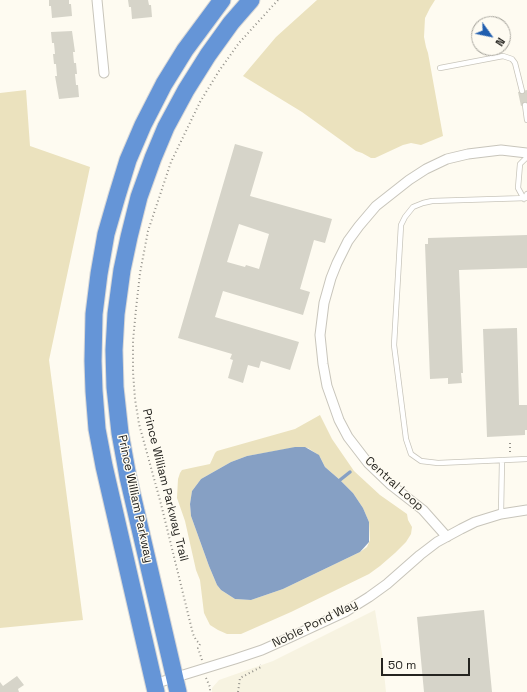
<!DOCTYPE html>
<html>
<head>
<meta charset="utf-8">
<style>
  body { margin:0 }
  #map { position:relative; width:527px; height:692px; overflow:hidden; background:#fefbf1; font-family:"Space Grotesk",sans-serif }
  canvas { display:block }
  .north { position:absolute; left:471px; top:16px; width:40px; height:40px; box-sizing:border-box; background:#fefbf1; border:1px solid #a7a59d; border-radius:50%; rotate:123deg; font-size:11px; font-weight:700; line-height:16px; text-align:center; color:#252420 }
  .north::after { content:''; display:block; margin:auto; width:14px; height:18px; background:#205eaf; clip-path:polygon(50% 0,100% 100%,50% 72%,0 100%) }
  .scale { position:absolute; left:381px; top:658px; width:89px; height:18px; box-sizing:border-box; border:2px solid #252420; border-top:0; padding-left:5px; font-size:12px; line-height:14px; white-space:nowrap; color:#252420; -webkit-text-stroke:3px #fefbf1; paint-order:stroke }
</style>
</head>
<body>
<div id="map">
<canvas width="527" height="692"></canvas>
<div class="north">N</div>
<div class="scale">50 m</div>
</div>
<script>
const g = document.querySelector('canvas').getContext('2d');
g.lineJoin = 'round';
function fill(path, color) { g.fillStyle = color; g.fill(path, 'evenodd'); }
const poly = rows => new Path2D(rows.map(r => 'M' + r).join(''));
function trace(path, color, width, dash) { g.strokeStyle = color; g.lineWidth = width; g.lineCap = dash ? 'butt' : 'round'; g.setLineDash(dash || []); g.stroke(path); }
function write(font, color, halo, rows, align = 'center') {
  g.font = font + ' "Space Grotesk",sans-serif'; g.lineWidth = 3; g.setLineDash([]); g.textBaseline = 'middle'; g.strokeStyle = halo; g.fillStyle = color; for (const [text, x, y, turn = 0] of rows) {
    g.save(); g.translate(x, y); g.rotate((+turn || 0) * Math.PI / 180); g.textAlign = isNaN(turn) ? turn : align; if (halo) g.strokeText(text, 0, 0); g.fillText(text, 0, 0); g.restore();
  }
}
fill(poly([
  [375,610,382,653,386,692,212,692,212,688,219,680,273,661]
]), '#f7f3e1');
fill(poly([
  [317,0,435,0,430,8,425,18,424,37,426,47,428,53,443,136,421,145,411,143,403,145,375,158,371,158,362,153,356,151,302,112,243,76,276,37],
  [26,90,30,146,90,167,49,360,83,620,0,628,0,93],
  [320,415,332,439,354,471,380,495,407,514,408,520,412,527,411,534,406,542,395,553,380,566,369,574,291,612,241,634,227,634,218,630,210,625,204,613,200,580,196,570,185,521,177,498,178,479,180,473,182,470,191,468,210,464,215,453,217,451,295,429],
  [298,447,308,448,317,454,320,457,325,467,340,480,353,493,363,508,369,522,370,540,367,547,360,552,283,589,251,600,235,599,221,590,217,585,209,566,191,516,190,504,192,491,201,479,231,462,247,456]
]), '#ebe2be');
fill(poly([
  [295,447,305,447,319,455,325,467,340,480,353,493,363,508,369,522,369,542,360,552,283,589,251,600,235,599,221,590,217,585,209,566,191,516,190,504,192,491,201,479,231,462,247,456]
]), '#86a0c4');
trace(poly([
  [340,480,350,472]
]), '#86a0c4', 3.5);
fill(poly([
  [49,0,69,0,69,4,71,4,72,16,52,18,51,6,49,6],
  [128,0,148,0,149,5,151,5,152,17,132,19,131,7,129,7],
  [72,31,75,52,73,52,74,63,76,63,77,74,75,74,76,85,78,85,79,97,59,99,55,76,57,76,56,64,54,64,53,54,55,54,54,43,52,43,51,32],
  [527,90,527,104,521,106,518,92],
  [235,144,263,152,250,196,332,219,325,243,314,240,300,289,310,292,303,315,223,291,215,317,299,342,290,370,261,361,259,368,248,365,243,383,228,378,233,360,230,359,232,354,178,338],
  [239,224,269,234,259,269,246,265,245,267,227,262],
  [527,235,527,268,459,270,463,373,461,373,462,383,448,384,448,378,430,379,425,244,428,244,428,238],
  [517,328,519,405,527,405,527,430,525,430,525,435,487,437,483,329],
  [484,610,492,692,424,692,417,617],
  [17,676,24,685,18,689,19,692,0,692,0,682,3,686]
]), '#d6d4c9');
const lane = poly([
  [440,68,503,56,512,59,515,63,522,91],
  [525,105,527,120],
  [527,157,520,164,518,188,524,199,527,194],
  [527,198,432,201,423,203,413,207,405,217,401,225,394,345,406,439,411,454,421,461,438,463,527,459],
  [501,514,502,460]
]);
const street = poly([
  [97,0,104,73],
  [447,537,423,510,391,485,368,463,348,437,339,420,327,386,323,364,320,335,324,303,331,278,337,263,348,241,359,226,376,206,409,180,426,169,447,159,468,154,501,150,527,153],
  [154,684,235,659,262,650,291,637,345,612,369,597,387,584,420,555,437,542,461,529,475,522,501,514,527,510]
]);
const highway = poly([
  [156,692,104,466,97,429,94,391,93,361,94,314,99,274,106,234,117,196,128,160,143,125,164,84,185,50,222,0],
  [178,692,128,477,120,433,115,387,114,350,116,314,122,270,129,237,139,197,153,158,166,127,186,90,208,55,231,23,251,0]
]);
trace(lane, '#c8c5bb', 6);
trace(street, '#c8c5bb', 11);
trace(highway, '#d8d8d7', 19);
trace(poly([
  [510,443,510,452],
  [202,660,198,648,200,644,196,640,193,634,161,504,139,424,135,399,133,372,133,341,136,309,140,273,148,231,171,162,200,102,219,71,239,43,278,0],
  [206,678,210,687,210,692],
  [238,692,240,678,261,667,260,665]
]), '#93918a', 2, [1, 3]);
trace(lane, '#fff', 4.5);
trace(street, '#fff', 9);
trace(highway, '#6595d7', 17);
write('12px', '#252420', '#fefbf1', [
  ["Central Loop",394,484,42],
  ["Prince William Parkway Trail",165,485,76],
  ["Prince William Parkway",135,499,78],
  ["Noble Pond Way",315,624,-26]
]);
</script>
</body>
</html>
